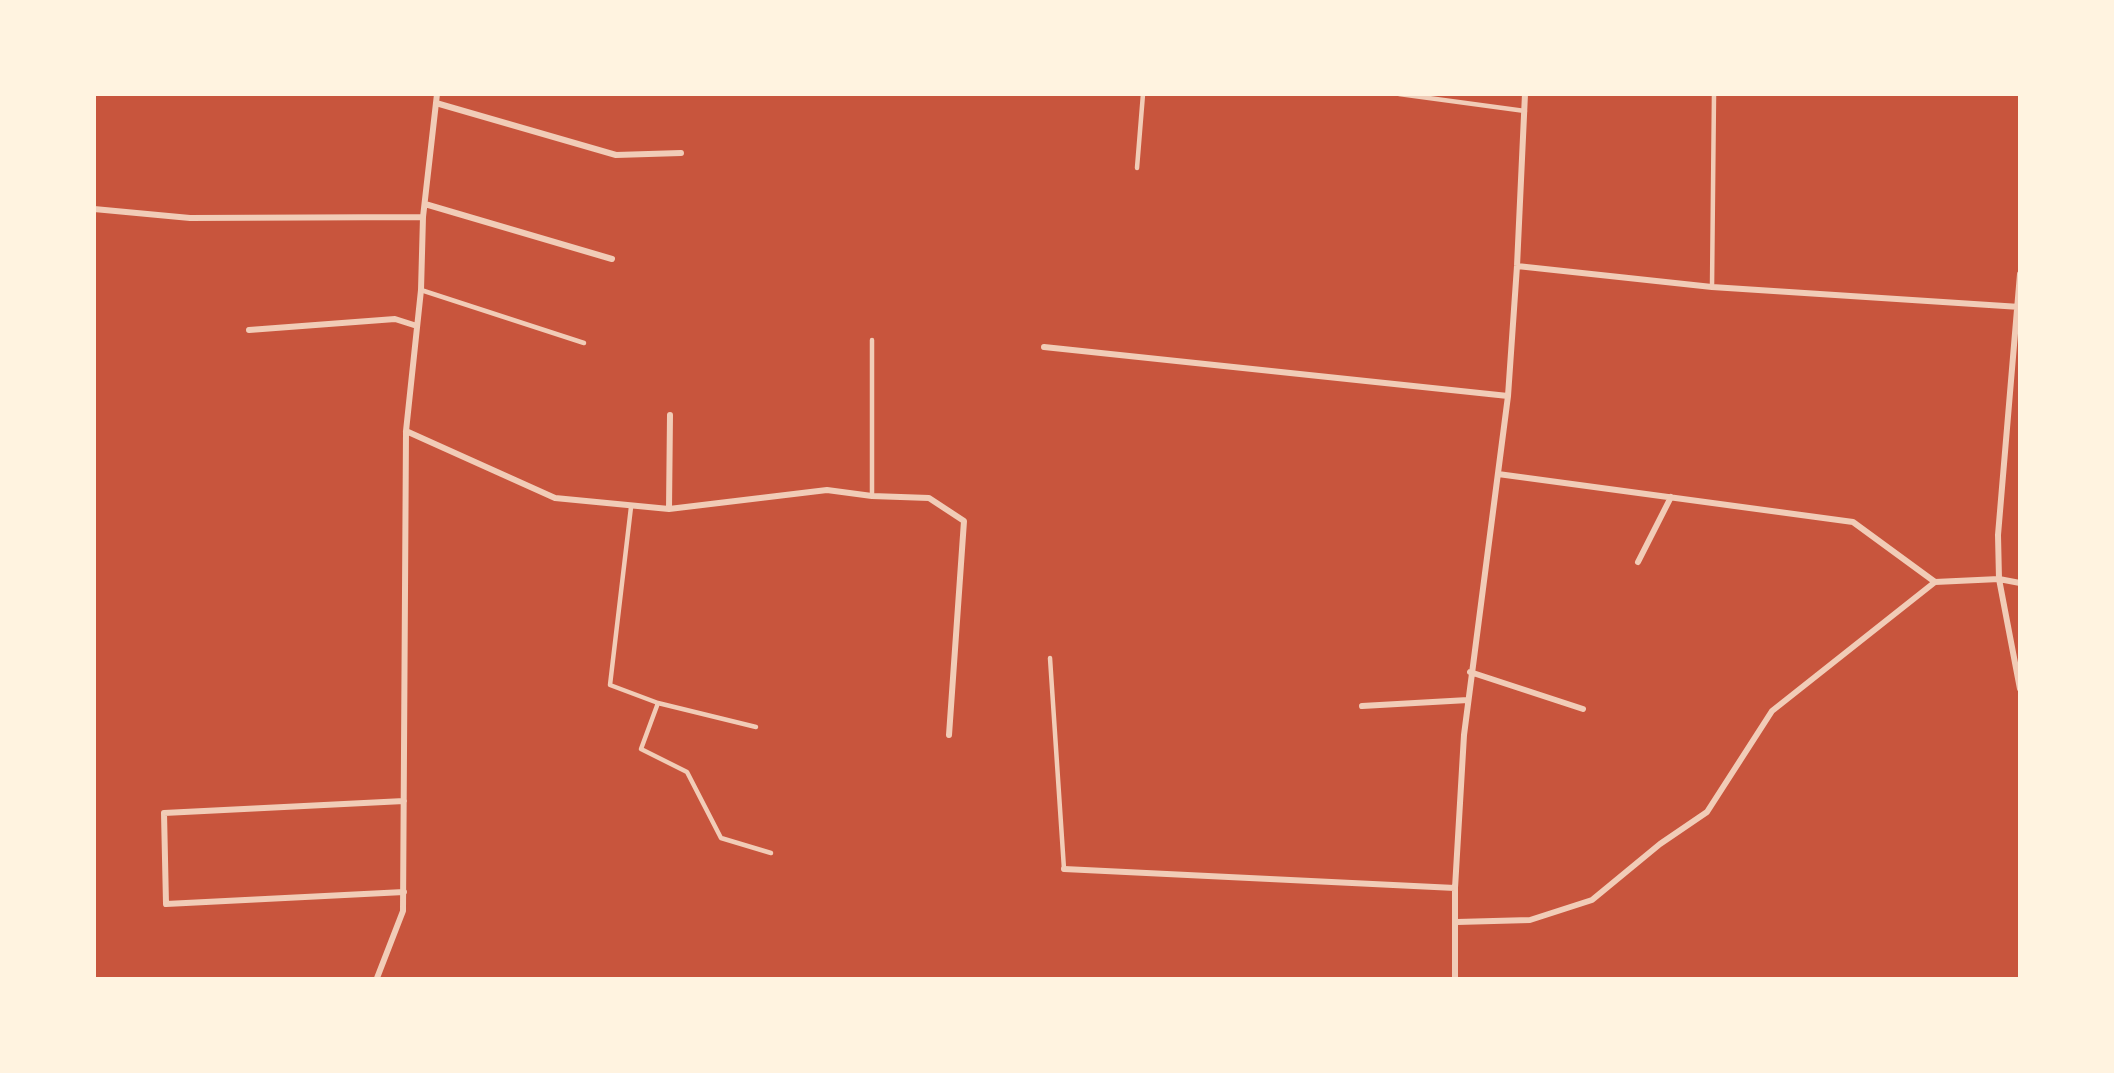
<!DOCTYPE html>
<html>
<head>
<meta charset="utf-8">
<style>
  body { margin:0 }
  #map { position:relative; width:2114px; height:1073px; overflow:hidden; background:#c8553d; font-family:Rubik,sans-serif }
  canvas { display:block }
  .frame { position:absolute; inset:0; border:96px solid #fff3e0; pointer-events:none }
</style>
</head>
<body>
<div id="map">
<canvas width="2114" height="1073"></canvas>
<div class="frame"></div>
</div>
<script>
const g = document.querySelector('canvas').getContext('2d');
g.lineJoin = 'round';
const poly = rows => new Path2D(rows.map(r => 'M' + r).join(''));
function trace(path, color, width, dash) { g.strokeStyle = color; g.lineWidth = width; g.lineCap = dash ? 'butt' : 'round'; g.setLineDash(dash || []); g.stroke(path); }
trace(poly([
  [1399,94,1525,111],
  [1137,168,1143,94],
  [1712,287,1714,94],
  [421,290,584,343],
  [872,340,872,496],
  [631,507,610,685,658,703,641,749,687,772,721,838,771,853],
  [1050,658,1064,869],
  [658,703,756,727]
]), '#f1ccb7', 4.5);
trace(poly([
  [436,103,616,155,681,153],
  [425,204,612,259],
  [94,209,190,218,423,217],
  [1517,266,1712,287,2020,307],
  [2020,274,1998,535,1999,579,2020,689],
  [249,330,395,319,417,326],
  [1044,347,1508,396],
  [406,431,555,498,669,509,827,490,872,496,929,498,964,521,949,735],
  [1498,474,1853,522,1935,582,1999,579,2020,583],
  [669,509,670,415],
  [1638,562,1671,497],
  [1470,672,1583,709],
  [1362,706,1468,700],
  [1064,869,1455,888],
  [404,892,166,904,164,813,404,801],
  [1457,922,1530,920,1592,900,1660,844,1707,812,1772,711,1935,582],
  [377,978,403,911,406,431,421,290,423,217,437,94],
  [1455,978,1455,888,1464,735,1508,396,1517,266,1525,94]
]), '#f1ccb7', 6);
</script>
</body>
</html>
